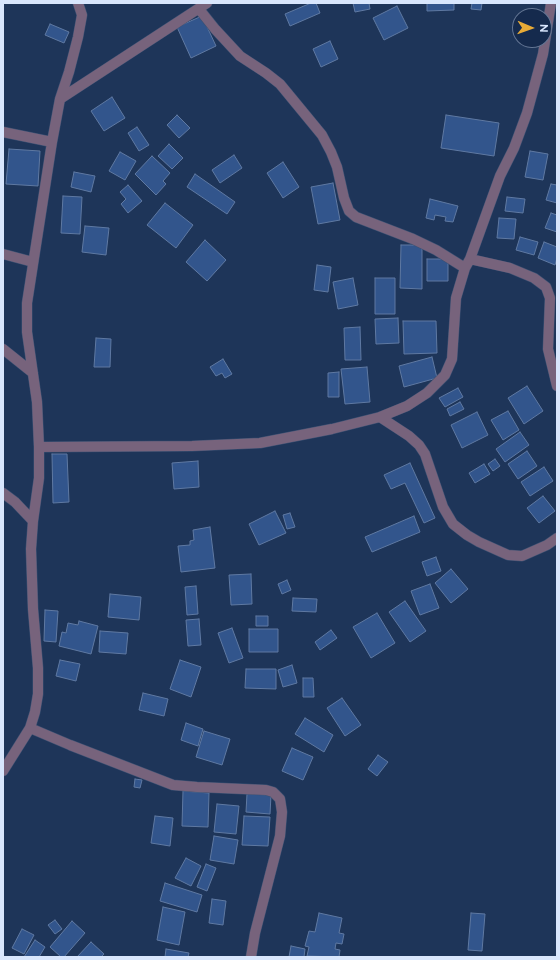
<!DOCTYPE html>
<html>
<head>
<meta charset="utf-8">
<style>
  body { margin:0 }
  #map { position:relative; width:560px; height:960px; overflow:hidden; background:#1e3559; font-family:Raleway,sans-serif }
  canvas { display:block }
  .frame { position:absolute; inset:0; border:4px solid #d8e6fd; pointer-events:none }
  .north { position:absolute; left:512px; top:8px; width:40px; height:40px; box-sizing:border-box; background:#152a4d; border:1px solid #637593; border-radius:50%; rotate:92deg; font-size:11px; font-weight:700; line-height:16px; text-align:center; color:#d8e6fd }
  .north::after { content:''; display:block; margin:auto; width:14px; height:18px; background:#e8ab37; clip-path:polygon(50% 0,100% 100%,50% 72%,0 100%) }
</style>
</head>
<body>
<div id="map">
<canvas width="560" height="960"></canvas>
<div class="frame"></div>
<div class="north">N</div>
</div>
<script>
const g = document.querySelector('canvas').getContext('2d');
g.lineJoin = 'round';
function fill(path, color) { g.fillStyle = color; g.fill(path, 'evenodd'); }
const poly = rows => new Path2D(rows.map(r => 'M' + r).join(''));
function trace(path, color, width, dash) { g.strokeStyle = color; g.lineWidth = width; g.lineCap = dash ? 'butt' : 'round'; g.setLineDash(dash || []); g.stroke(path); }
const building = poly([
  [311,3,316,3,320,13,290,26,285,14,311,3],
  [353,3,369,3,370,9,355,12,353,3],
  [427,3,454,3,454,10,427,11,427,3],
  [472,3,482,3,481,10,471,9,472,3],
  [397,6,408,28,384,40,373,18,397,6],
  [202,16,216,46,191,58,177,27,202,16],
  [50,24,69,32,64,43,45,35,50,24],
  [330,41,338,59,321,67,313,49,330,41],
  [112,97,125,118,104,131,91,111,112,97],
  [177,115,190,128,179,138,167,125,177,115],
  [446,115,499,123,494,156,441,148,446,115],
  [137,127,149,145,139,151,128,133,137,127],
  [169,144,183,158,172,169,158,156,169,144],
  [9,149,40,151,38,186,6,184,9,149],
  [530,151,548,154,543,180,525,177,530,151],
  [120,152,136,161,125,180,109,171,120,152],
  [234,155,242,168,220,183,212,170,234,155],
  [152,156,170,173,163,181,166,184,156,195,135,174,152,156],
  [283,162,299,187,283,198,267,173,283,162],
  [74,172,95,176,91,192,71,187,74,172],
  [195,174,235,202,227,214,187,187,195,174],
  [333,183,340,220,318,224,311,187,333,183],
  [551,184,557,185,557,203,546,200,551,184],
  [128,185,142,201,128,213,121,204,126,199,120,192,128,185],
  [63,196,82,197,80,234,61,233,63,196],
  [507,197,525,199,523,213,505,211,507,197],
  [430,199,458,206,453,222,445,221,446,217,435,215,434,220,426,218,430,199],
  [165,203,193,225,176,248,147,225,165,203],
  [551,213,557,215,557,232,545,228,551,213],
  [499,218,516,219,514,239,497,238,499,218],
  [85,226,109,228,106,255,82,252,85,226],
  [520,237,538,242,534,255,516,250,520,237],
  [205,240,226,260,207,281,186,262,205,240],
  [544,242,557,247,557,258,555,265,538,258,544,242],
  [401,245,422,245,422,289,400,288,401,245],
  [427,259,448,259,448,281,427,281,427,259],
  [317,265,331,267,328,292,314,290,317,265],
  [353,278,358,305,338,309,333,282,353,278],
  [375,278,395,278,395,314,375,314,375,278],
  [398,318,399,343,376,344,375,319,398,318],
  [403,321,436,321,437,353,404,354,403,321],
  [360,327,361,360,345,360,344,328,360,327],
  [96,338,111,339,110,367,94,367,96,338],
  [432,357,437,378,404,387,399,366,432,357],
  [223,359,232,374,225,378,222,373,216,376,210,367,223,359],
  [367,367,370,402,345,404,341,369,367,367],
  [339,372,339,397,328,397,328,373,339,372],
  [527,386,543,411,524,424,508,398,527,386],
  [458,388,463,397,445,407,439,398,458,388],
  [460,402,464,409,450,416,447,409,460,402],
  [508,411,519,430,503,440,491,420,508,411],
  [477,412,488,435,462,448,451,425,477,412],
  [520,432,529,445,505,462,496,449,520,432],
  [527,451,537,466,518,479,508,464,527,451],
  [52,454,67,454,69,502,53,503,52,454],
  [495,459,500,466,493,471,488,464,495,459],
  [198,461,199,487,174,489,172,463,198,461],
  [410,463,435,518,424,523,405,483,391,489,384,475,410,463],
  [484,464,490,474,475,483,469,473,484,464],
  [544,467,553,481,530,496,521,482,544,467],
  [543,496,555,511,539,523,527,508,543,496],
  [275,511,286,533,259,545,249,524,275,511],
  [290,513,295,527,287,529,283,515,290,513],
  [414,516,420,532,372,552,365,537,414,516],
  [210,527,215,568,181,572,178,546,190,545,190,541,194,540,193,530,210,527],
  [436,557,441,571,427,576,422,562,436,557],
  [451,569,468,589,451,603,435,583,451,569],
  [251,574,252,604,231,605,229,575,251,574],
  [287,580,291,590,282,594,278,584,287,580],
  [430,584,439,608,420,615,411,591,430,584],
  [196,586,198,614,187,615,185,587,196,586],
  [110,594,141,597,139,620,108,617,110,594],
  [293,598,317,599,316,612,292,611,293,598],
  [405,601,426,631,410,642,389,612,405,601],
  [45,610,58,611,56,642,44,641,45,610],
  [377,613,395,643,371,658,353,627,377,613],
  [256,616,268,616,268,626,256,626,256,616],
  [199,619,201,645,188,646,186,620,199,619],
  [79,621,98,626,91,654,59,646,62,632,66,633,68,623,78,625,79,621],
  [232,628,243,658,229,663,218,633,232,628],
  [249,629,278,629,278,652,249,652,249,629],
  [331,630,337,638,320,650,315,642,331,630],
  [100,631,128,633,126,654,99,652,100,631],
  [60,660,80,664,76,681,56,676,60,660],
  [180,660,201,667,191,697,170,689,180,660],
  [292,665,297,683,283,687,278,670,292,665],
  [246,669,276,669,276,689,245,688,246,669],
  [303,678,313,678,314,697,303,697,303,678],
  [143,693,168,699,164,716,139,710,143,693],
  [342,698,361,725,345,736,327,708,342,698],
  [305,718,333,735,324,752,295,734,305,718],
  [186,723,203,729,198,746,181,740,186,723],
  [204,731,230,739,222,765,196,757,204,731],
  [292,748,313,757,303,780,282,771,292,748],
  [378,755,388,762,377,776,368,769,378,755],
  [135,779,142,780,140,788,134,787,135,779],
  [183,791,209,793,208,827,182,826,183,791],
  [247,794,271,795,270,814,246,812,247,794],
  [217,804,239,806,236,834,214,832,217,804],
  [155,816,173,818,170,846,151,843,155,816],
  [244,816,270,817,268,846,242,845,244,816],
  [214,836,238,840,234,864,210,860,214,836],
  [186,858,201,866,191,886,175,878,186,858],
  [206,864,216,868,207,891,197,887,206,864],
  [165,883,202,895,197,912,160,901,165,883],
  [212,899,226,901,223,925,209,923,212,899],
  [163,907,185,912,179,945,157,940,163,907],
  [319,913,342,918,339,933,344,934,342,944,336,943,335,949,340,950,339,957,307,956,309,947,305,946,309,931,315,932,319,913],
  [471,913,485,914,482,951,468,950,471,913],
  [55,920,62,929,55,934,48,925,55,920],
  [72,921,85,933,64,957,61,957,50,947,72,921],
  [22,929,34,935,24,954,12,948,22,929],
  [35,940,45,947,39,957,24,957,35,940],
  [91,942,104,954,101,957,77,957,91,942],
  [291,946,305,949,304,957,289,957,291,946],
  [166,949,189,953,188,957,165,957,166,949]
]);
fill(building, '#32558c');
trace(building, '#5f79a2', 1);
const minor = poly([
  [199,9,215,29,240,56,266,73,280,84,322,135,331,152,337,167,344,198,349,211,356,217,413,239,436,250,465,268],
  [60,99,207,3],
  [3,132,52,142],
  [3,254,33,262],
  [470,259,510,268,534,278,546,287,550,298,548,349,557,386],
  [3,349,33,373],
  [380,417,409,436,419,445,425,454,443,507,453,524,467,535,479,542,508,555,522,556,547,545,557,538],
  [39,447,192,446,260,443,332,429,380,417,407,406,427,393,445,375,452,359,456,298,465,268,470,259,500,176,514,148,527,113,543,54,551,3],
  [3,493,15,502,33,521],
  [30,728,70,745,173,785,197,787,266,790,273,792,280,799,282,812,280,836,255,933,251,957],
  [3,771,30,728,35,712,38,694,38,668,33,609,31,549,33,521,39,478,39,447,37,402,27,332,27,303,52,142,60,99,69,72,78,37,82,15,78,3]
]);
trace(minor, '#3c5173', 11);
trace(minor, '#77637c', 10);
</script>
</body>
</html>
